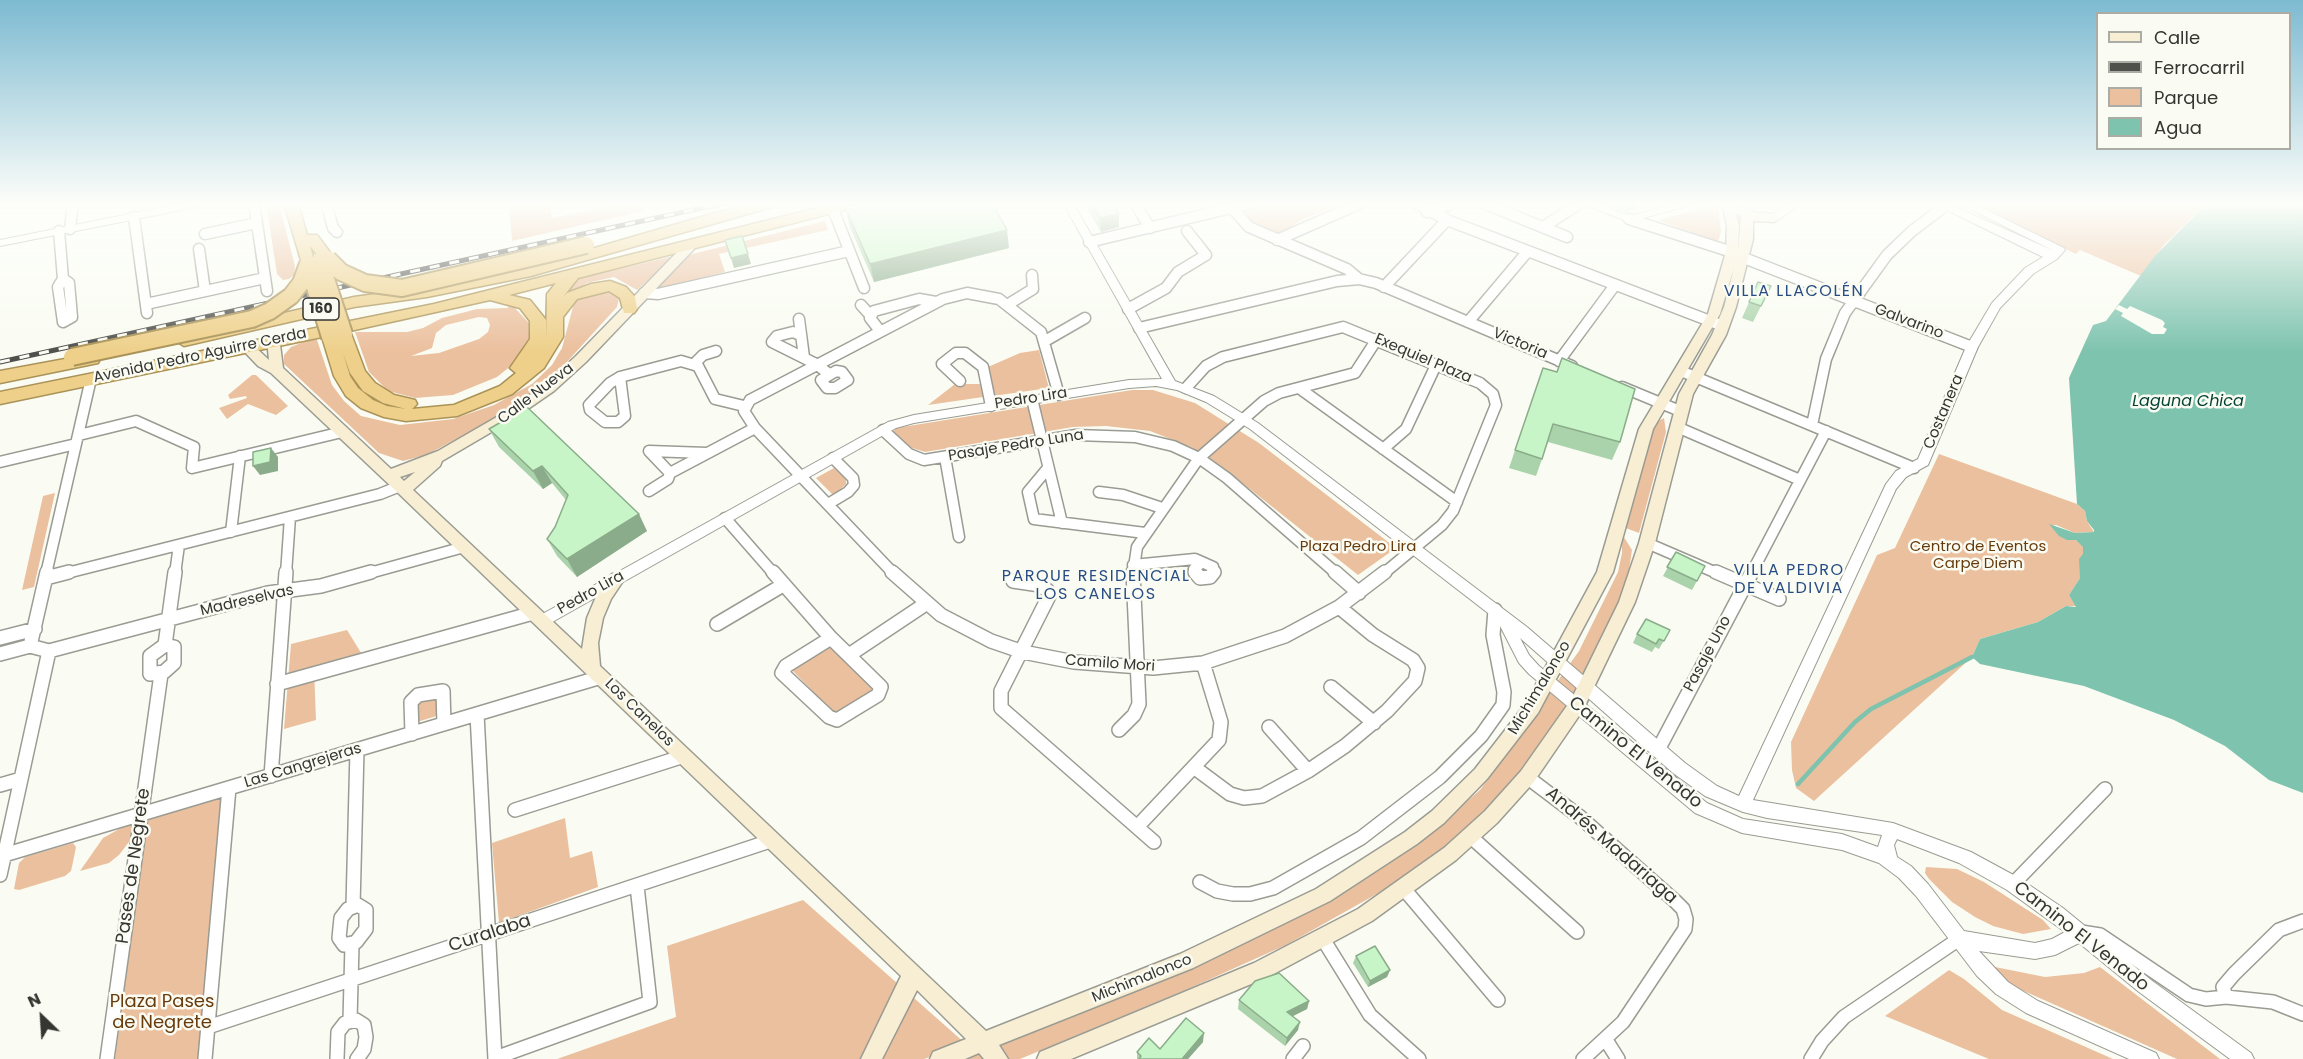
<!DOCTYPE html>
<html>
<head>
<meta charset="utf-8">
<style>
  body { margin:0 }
  #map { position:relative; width:2303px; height:1059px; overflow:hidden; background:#fafcf3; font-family:Poppins,sans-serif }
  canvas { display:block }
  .legend { position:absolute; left:2096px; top:12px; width:195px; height:138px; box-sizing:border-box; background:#fafcf3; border:2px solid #abaca6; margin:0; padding:8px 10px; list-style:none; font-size:18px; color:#353532 }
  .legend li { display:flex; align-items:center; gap:12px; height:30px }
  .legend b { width:30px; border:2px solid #abaca6 }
  .north { position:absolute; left:12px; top:987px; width:60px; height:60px; -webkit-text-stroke:4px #fafcf3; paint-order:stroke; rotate:335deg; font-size:16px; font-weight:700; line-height:24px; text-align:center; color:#353532 }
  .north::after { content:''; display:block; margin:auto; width:21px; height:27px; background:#353532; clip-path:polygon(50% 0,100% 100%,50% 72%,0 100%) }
</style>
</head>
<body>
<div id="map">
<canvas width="2303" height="1059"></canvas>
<ul class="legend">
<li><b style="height:8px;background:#f8eed3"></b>Calle</li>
<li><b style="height:8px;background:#4f4f4c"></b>Ferrocarril</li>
<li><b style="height:16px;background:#ebc09e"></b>Parque</li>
<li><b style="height:16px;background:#7ec3ae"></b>Agua</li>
</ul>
<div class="north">N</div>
</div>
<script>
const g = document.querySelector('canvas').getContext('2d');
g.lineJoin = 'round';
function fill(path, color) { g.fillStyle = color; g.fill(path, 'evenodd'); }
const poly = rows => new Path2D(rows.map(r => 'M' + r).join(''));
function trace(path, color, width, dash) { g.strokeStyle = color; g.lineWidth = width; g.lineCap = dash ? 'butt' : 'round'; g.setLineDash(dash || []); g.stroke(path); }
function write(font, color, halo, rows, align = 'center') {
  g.font = font + ' Poppins,sans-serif'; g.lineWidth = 5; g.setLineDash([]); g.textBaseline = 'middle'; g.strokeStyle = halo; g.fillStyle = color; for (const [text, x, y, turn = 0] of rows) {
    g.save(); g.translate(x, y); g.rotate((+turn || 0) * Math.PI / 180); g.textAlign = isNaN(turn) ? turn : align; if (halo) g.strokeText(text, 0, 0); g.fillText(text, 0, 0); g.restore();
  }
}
fill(poly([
  [266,203,279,203,295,266,294,275,289,279,283,280,277,274],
  [509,203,550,203,552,218,626,203,641,203,643,211,512,241],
  [1265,203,1344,203,1303,219,1278,236,1245,219,1243,209],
  [1971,203,2207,203,2164,245,2141,276,2080,250,2076,254],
  [1718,204,1721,232,1718,242,1658,220],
  [825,221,828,230,719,254,725,272,661,288,658,286,686,257,692,254],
  [674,256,637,290,614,277,587,283,565,297,564,290,572,280],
  [607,291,619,298,617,307,555,375,511,408,466,434,426,455,403,461,379,453,284,364,284,355,291,347,316,337,332,385,344,401,361,416,400,425,453,419,494,405,532,384,552,365,562,348,574,303,583,296],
  [512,305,529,323,529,343,517,361,497,377,453,395,415,398,388,391,369,372,355,332,407,332,423,328,442,318,477,309,507,308],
  [479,317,487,318,490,325,488,332,479,339,439,353,411,356,432,348,436,333,446,325],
  [1039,350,1049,388,993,396,988,367,1020,353],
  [252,375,256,375,288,406,276,415,248,404,227,419,219,408,247,398,246,396,230,399,228,395],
  [955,384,980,384,983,397,928,405],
  [1132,390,1153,390,1195,403,1259,443,1396,548,1358,575,1221,466,1191,447,1150,431,1106,426,1073,427,925,452,909,447,892,433,896,428],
  [1664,418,1666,432,1639,533,1623,527,1655,423],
  [1939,454,2077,504,2085,511,2087,521,2094,532,2075,533,2056,525,2051,526,2060,536,2076,540,2084,547,2080,578,2069,595,2076,606,2066,606,2038,622,1980,639,1972,657,1814,801,1796,788,1792,770,1791,742,1877,555,1895,548],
  [834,468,846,479,846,484,834,496,816,478],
  [55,493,34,587,22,590,43,496],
  [1622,534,1632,550,1627,583,1591,663,1539,753,1493,804,1434,856,1391,886,1286,945,1188,989,1020,1059,966,1059,1173,973,1446,819,1480,790,1579,651,1618,572,1622,553],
  [347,630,363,656,314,668,316,720,284,729,291,644],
  [830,646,871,684,872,691,839,712,831,710,792,670],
  [440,694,440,715,417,722,417,701],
  [224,796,198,1059,115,1059,147,819],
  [565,818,570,858,592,851,598,887,499,923,492,843],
  [130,823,135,823,132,838,119,855,109,863,80,871,103,838],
  [73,843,76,847,73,862,71,871,65,876,19,890,14,889,19,863,25,857],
  [1926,867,1957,869,1984,882,2043,920,2051,929,2023,934,1993,926,1975,917,1952,902,1929,879,1925,873],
  [803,900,966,1044,924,1059,557,1059,676,1017,667,946],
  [1995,967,2045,977,2084,973,2100,967,2220,1059,2177,1059,2017,988,1988,971],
  [1949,970,1964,979,2002,1010,2113,1059,1989,1059,1885,1016]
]), '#ebc09e');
fill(poly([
  [2207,203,2303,203,2303,793,2269,780,2225,746,2174,720,2084,686,1980,664,1972,657,1980,639,2038,622,2066,606,2076,607,2069,595,2080,578,2079,559,2083,554,2083,547,2076,540,2067,540,2059,536,2049,524,2075,533,2094,532,2094,530,2087,521,2085,511,2077,504,2069,378,2093,325,2106,321,2155,256]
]), '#7ec3ae');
fill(poly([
  [2119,305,2127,309,2130,306,2162,320,2165,323,2163,327,2167,329,2164,334,2152,334,2121,316,2123,313,2115,309]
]), '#fafcf3');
trace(poly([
  [1798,784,1855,722,1871,709,1972,657]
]), '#7ec3ae', 4.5);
const minorFar1 = poly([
  [254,203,267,291],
  [326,203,333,228,337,232],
  [1135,203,1150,228],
  [1416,203,1447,220,1723,326],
  [1483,203,1567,237],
  [1232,208,1249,227,1347,269,1359,279],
  [833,209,864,288],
  [1427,212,1454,203],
  [134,217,147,313],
  [1629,219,1732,252],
  [1543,227,1580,203],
  [70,229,73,203],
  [59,231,63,279],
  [205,234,257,223],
  [1277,240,1361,203],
  [1089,242,1252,203],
  [199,249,205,291],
  [1744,258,1972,347],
  [63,279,69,283,72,317,63,322,58,287,63,279],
  [1384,287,1447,220],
  [644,293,658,294,849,251],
  [146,304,265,278],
  [861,305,870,315],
  [1007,305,1033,289,1032,275],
  [1128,309,1166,288,1178,272,1206,255,1187,231],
  [799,319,804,357],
  [1468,322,1528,251],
  [1139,328,1337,281,1359,279,1376,283,1572,366],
  [880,331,870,318,874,311,919,299,936,302],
  [800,335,793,332,777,336,772,342,816,364,829,374],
  [1045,341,1085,318],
  [1559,361,1615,285],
  [695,363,703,355,716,351],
  [836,371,842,372,848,380,835,388,827,388,821,380,836,371],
  [1681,371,1914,468],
  [620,377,625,416,618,422,605,422,590,410,589,405,610,383,620,377],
  [620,377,681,361,698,366,715,399,744,406],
  [960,381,942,364,956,353,965,353,983,367,991,406],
  [1622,387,1680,411],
  [1186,388,1206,366,1223,357,1343,327,1480,383,1493,394,1496,405,1453,511,1442,525,1383,574],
  [1299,388,1457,502],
  [1032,399,1062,523],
  [1812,425,1826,359,1845,313,1887,255,1912,231,1949,203],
  [1677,427,1800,480],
  [883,430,909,454,924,460,1076,435,1135,437,1173,446,1199,458,1227,478,1337,574],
  [79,435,136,421,194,447,192,468,342,432],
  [1383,449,1406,429,1436,365],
  [945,457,959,537],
  [0,462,76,444],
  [1048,468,1028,492,1034,519,1145,533],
  [670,473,649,451,707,453],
  [649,491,668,479,670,473,755,428],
  [1099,492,1123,495,1162,508],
  [828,504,848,492,854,485,853,478,833,458],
  [725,518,774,574],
  [231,532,240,456],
  [1647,543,1719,574],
  [1133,565,1195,559,1213,567,1213,574],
  [46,574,90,383],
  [63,574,380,494,400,486],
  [175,574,179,545],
  [286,574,290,517],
  [366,574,464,547],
  [894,574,755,428,744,411,750,400,943,299,967,293,999,299,1041,332,1059,395],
  [1133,574,1137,547,1199,458,1264,401,1279,393,1355,373,1377,339],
  [1195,574,1194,569,1201,563],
  [1751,574,1826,431]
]);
const minor = poly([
  [773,572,831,638],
  [892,572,941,615,991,641,1023,652,1074,662,1153,668,1203,663,1285,636,1339,607,1385,572],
  [1195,572,1200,578,1210,577,1214,572],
  [1335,572,1359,593],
  [1716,572,1779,599],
  [46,578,69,572],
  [1013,581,1040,585,1047,590,1049,596,1001,691,1001,708,1154,842],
  [717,624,783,585],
  [0,638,35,629],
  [831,638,881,687,878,695,837,720,829,717,782,673,786,666,831,638],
  [165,645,175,572],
  [165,645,174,647,174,663,164,672,150,674,150,656,165,645],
  [30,646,49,651,268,593,321,586,371,572],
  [30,646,47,572],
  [0,654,30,646],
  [849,655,927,603],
  [277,684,533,613],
  [1331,687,1374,723],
  [477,714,495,1059],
  [1269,727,1308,771],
  [1119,730,1134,715,1139,704,1133,572],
  [412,734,411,702,418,695,443,691,444,724],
  [1658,750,1752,572],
  [1195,768,1230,794,1244,798,1262,796,1308,771,1345,746,1387,711,1415,681,1418,668,1413,660,1373,635,1339,607],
  [271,776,286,572],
  [1527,777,1580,817,1675,901,1683,909,1686,919,1685,929,1623,1022,1583,1059],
  [0,785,21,779],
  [515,810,684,756],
  [1137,827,1219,740,1221,722,1203,663],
  [1471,837,1577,932],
  [4,855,601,677],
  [0,875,49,651],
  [1200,882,1217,891,1233,894,1250,894,1273,888,1361,838,1440,777,1481,736,1503,705,1504,692,1493,635,1495,610],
  [2013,884,2105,789],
  [1404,889,1498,1000],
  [358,905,366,910,366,929,356,942,344,945,339,938,341,918,348,909,358,905],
  [353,906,357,750],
  [2081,932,2100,935,2189,995,2206,999,2226,997,2273,1002,2303,1014],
  [1323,939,1370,1015,1419,1059],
  [2226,997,2223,987,2234,974,2279,930,2303,921],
  [350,1020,352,945],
  [208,1027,773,840],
  [1606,1040,1618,1059],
  [495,1058,650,1002,637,886],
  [107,1059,161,674],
  [205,1059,229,788],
  [337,1059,338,1032,345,1023,356,1020,364,1025,366,1037,364,1049,357,1059],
  [1293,1059,1303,1046],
  [1811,1059,1822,1041,1844,1017,1959,939]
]);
const tertiary = poly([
  [184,203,207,203,202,206,0,246,0,240,184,203],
  [1063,203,1073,203,1175,381,1214,396,1258,423,1527,627,1685,763,1717,786,1739,796,1886,484,1896,471,1918,459,1966,347,1992,303,2025,268,2043,257,1932,203,1946,203,2052,250,1958,203,1972,203,2064,248,2065,250,2057,259,2033,274,2000,308,1978,347,1928,465,1906,477,1896,489,1753,800,1893,823,1971,852,2019,878,2063,908,2151,980,2251,1053,2254,1059,2230,1059,2139,992,2079,943,2055,955,2035,959,1979,951,2008,982,2038,1001,2156,1053,2159,1059,2129,1059,2026,1013,1996,994,1977,976,1916,896,1899,878,1879,863,1842,850,1742,833,1695,813,1529,674,1519,663,1497,620,1250,429,1206,402,1177,390,1156,386,1129,388,914,423,896,428,547,625,542,627,537,625,535,621,537,617,888,422,914,415,1129,380,1162,379,1063,203],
  [1520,638,1673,773,1705,796,1743,812,1767,818,1882,835,1878,847,1842,834,1743,819,1707,803,1539,666,1529,655,1520,638],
  [1897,839,1959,863,2007,890,2065,932,2052,939,2035,943,1964,931,1928,884,1911,866,1897,857,1894,845,1897,839],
  [1580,203,1596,203,1630,216,1679,203,1698,203,1629,222,1580,203],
  [1789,203,1802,203,1778,220,1770,220,1770,216,1789,203]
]);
const secondary = poly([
  [1722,203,1734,203,1735,209,1739,208,1737,203,1749,203,1752,212,1774,214,1780,218,1774,222,1753,221,1753,239,1736,307,1726,335,1693,394,1655,543,1635,602,1583,710,1533,783,1497,823,1456,860,1372,921,1268,977,1071,1059,1037,1059,1040,1052,1254,963,1358,909,1444,848,1485,811,1521,771,1571,700,1619,602,1639,543,1679,394,1712,335,1724,307,1734,268,1720,314,1653,429,1613,572,1538,713,1487,779,1444,823,1417,844,1330,901,1193,968,999,1045,1008,1059,984,1059,979,1053,965,1059,930,1059,933,1052,966,1039,917,990,882,1059,861,1059,901,976,395,490,271,373,258,366,239,346,241,343,251,343,269,360,267,340,269,337,279,337,283,368,391,469,438,451,502,414,544,385,576,356,686,243,694,243,694,249,586,362,554,391,512,420,442,461,440,466,413,490,582,649,587,618,598,592,612,574,622,574,625,578,611,599,603,618,598,643,600,666,986,1031,1180,954,1316,889,1405,832,1432,811,1475,769,1526,703,1597,572,1639,429,1708,314,1726,252,1727,225,1722,203],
  [1736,214,1741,216,1738,250,1739,225,1736,214],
  [415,472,404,481,400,477,415,472]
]);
const trunk = poly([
  [284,203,298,203,307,235,317,235,335,259,333,262,323,262,310,246,315,264,308,269,303,267,284,203],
  [758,203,786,203,531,276,427,297,354,307,184,346,176,341,184,336,354,297,427,287,529,267,715,213,758,203],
  [837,203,862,203,860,206,578,278,563,297,567,293,591,284,610,281,626,287,635,297,637,309,634,313,624,313,620,298,609,291,577,299,563,317,563,337,544,368,512,394,457,416,406,421,384,417,361,408,346,396,334,376,322,337,0,404,0,392,434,304,837,203],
  [556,283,547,294,546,339,546,320,530,300,509,295,556,283],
  [490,300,520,308,530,321,530,339,510,368,516,373,500,386,454,405,412,409,417,404,415,400,394,395,375,383,365,371,350,331,490,300],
  [343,353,350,373,363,391,383,403,406,409,387,406,373,400,358,388,350,376,343,353],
  [92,354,98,355,100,359,98,363,0,383,0,371,92,354]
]);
trace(minorFar1, '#9a9c93', 13);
trace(minor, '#9a9c93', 16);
trace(tertiary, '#9a9c93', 2);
trace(secondary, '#9a9c93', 3);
trace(trunk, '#aa9358', 3);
trace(minorFar1, '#fff', 10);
trace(minor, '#fff', 13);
fill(tertiary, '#fff');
fill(secondary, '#f8eed3');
fill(trunk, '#eed08a');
const rail = poly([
  [0,362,724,203]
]);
trace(rail, '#4f4f4c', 5);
trace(rail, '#fafcf3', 3, [10]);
const trunkBridge = poly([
  [328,259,341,272,365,283,402,288,586,245],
  [320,261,344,334],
  [308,264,330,337],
  [72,357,252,319,270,311,291,296,301,283,308,264]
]);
trace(trunkBridge, '#aa9358', 20, []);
trace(trunkBridge, '#eed08a', 16);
fill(poly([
  [1084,203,1112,203,1119,214,1119,227,1101,232],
  [1601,203,1636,203,1634,209,1625,212],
  [845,207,1009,248,874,282,849,225],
  [1758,282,1771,286,1753,322,1742,318],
  [1543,368,1620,442,1612,460,1548,442,1536,476,1509,468],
  [489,429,647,531,577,577,557,556,547,539,555,527,566,500,552,483,543,489,499,447],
  [1676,552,1705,566,1692,590,1663,576],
  [1670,630,1659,649,1655,647,1652,652,1633,643,1637,634],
  [1356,956,1390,970,1387,977,1368,987,1353,963],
  [1239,1000,1309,1001,1307,1009,1293,1016,1298,1030,1285,1046,1238,1009],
  [1203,1042,1188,1059,1137,1059,1137,1052]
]), '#abd3ab');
fill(poly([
  [1628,203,1636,203,1634,209,1625,212],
  [1119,214,1119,227,1101,232,1100,218],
  [1007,230,1009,248,874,282,870,264],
  [748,254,751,264,734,268,731,258],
  [271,448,278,457,278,471,260,475,253,466],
  [542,466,552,483,543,489,533,471],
  [639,514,647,531,577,577,567,559],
  [1390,970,1387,977,1368,987,1370,981],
  [1309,1001,1307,1009,1285,1020,1287,1012],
  [1300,1022,1298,1030,1285,1046,1287,1038],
  [1204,1033,1203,1042,1188,1059,1182,1059]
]), '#8bac8b');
const building = poly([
  [861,203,992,203,1007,230,870,264,845,207,861,203],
  [1091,203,1112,203,1119,214,1100,218,1091,203],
  [742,236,748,254,731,258,725,240,742,236],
  [1758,282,1771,286,1761,306,1749,302,1758,282],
  [1562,358,1635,389,1620,442,1553,424,1542,459,1515,450,1543,368,1557,372,1562,358],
  [527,407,639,514,567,559,547,539,555,527,568,495,542,466,533,471,489,429,527,407],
  [271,448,270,462,253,466,253,452,271,448],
  [1676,552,1705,566,1697,581,1667,567,1676,552],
  [1646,619,1670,630,1664,641,1659,639,1656,644,1637,634,1646,619],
  [1375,946,1390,970,1370,981,1356,956,1375,946],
  [1279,973,1309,1001,1287,1012,1300,1022,1287,1038,1239,1000,1255,981,1279,973],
  [1186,1018,1204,1033,1182,1059,1139,1059,1141,1056,1137,1052,1149,1038,1160,1049,1186,1018]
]);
fill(building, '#c7f5c7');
trace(building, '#8bac8b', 1.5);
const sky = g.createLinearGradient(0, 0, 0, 352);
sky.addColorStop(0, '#7dbad1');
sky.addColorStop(0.58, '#fdfefa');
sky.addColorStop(1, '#fdfefa00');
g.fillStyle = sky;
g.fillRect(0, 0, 2303, 352);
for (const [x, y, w] of [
  [321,309,36]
]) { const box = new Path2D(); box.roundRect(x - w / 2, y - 11, w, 22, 4.5); g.fillStyle = '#fafcf3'; g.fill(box); trace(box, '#353532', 1.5); }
write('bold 14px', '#353532', null, [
  ["160",321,309]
]);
write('15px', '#353532', '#fafcf3', [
  ["Galvarino",1909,322,21],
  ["Victoria",1520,344,23],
  ["Avenida Pedro Aguirre Cerda",200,356,-12],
  ["Exequiel Plaza",1423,359,23],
  ["Calle Nueva",536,394,-37],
  ["Pedro Lira",1031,399,-9],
  ["Costanera",1944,412,-67],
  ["Pasaje Pedro Luna",1016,446,-9],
  ["Pedro Lira",591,593,-29],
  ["Madreselvas",247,601,-13],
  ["Pasaje Uno",1708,654,-62],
  ["Camilo Mori",1110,664,4],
  ["Michimalonco",1540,688,-59],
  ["Los Canelos",639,713,44],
  ["Las Cangrejeras",303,766,-17],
  ["Michimalonco",1142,979,-22]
]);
write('15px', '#683b0d', '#fafcf3', [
  ["Plaza Pedro Lira",1358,547],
  ["Centro de Eventos",1978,547],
  ["Carpe Diem",1978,564]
]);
g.letterSpacing = '1.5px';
write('16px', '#284c83', '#fafcf3', [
  ["VILLA LLACOLÉN",1794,292],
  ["VILLA PEDRO",1789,571],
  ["DE VALDIVIA",1789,589],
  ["PARQUE RESIDENCIAL",1096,577],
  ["LOS CANELOS",1096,595]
]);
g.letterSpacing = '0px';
write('italic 16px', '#044336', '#fafcf3', [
  ["Laguna Chica",2188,402]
]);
write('18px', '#353532', '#fafcf3', [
  ["Camino El Venado",1635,753,39],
  ["Andrés Madariaga",1611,846,41],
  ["Pases de Negrete",134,866,-82],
  ["Curalaba",490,934,-18],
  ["Camino El Venado",2081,937,38]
]);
write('18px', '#683b0d', '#fafcf3', [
  ["Plaza Pases",162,1002],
  ["de Negrete",162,1023]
]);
</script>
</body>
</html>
